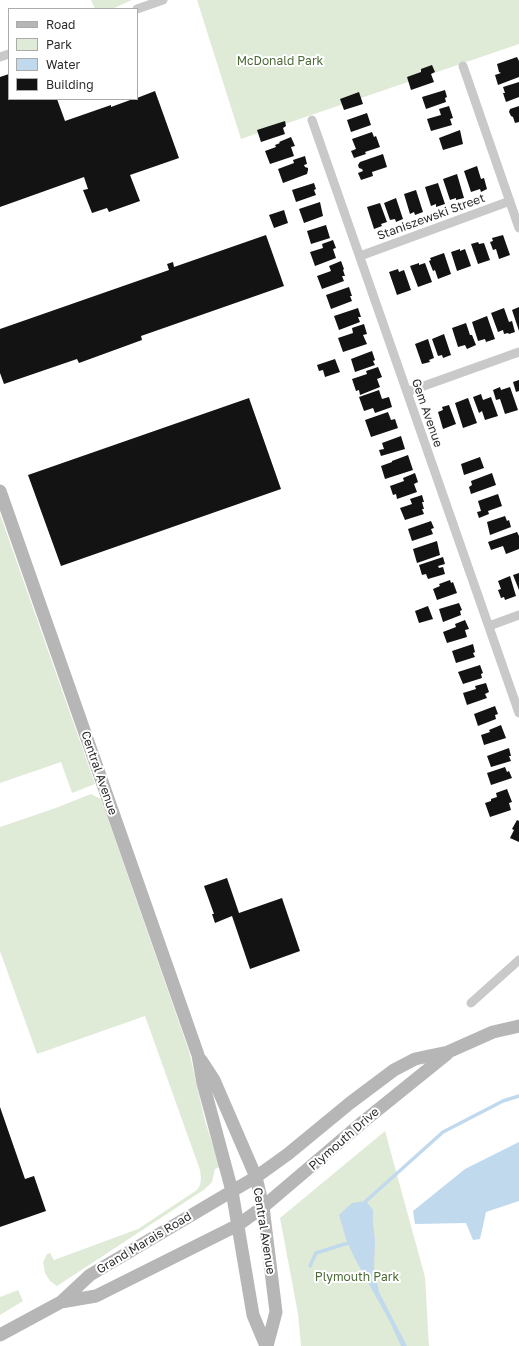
<!DOCTYPE html>
<html>
<head>
<meta charset="utf-8">
<style>
  body { margin:0 }
  #map { position:relative; width:519px; height:1346px; overflow:hidden; background:#fff; font-family:"Golos Text",sans-serif }
  canvas { display:block }
  .legend { position:absolute; left:8px; top:8px; width:130px; height:92px; box-sizing:border-box; background:#fff; border:1px solid #ababab; margin:0; padding:5px 7px; list-style:none; font-size:12px; color:#2c2c2c }
  .legend li { display:flex; align-items:center; gap:8px; height:20px }
  .legend b { width:20px; border:1px solid #ababab }
</style>
</head>
<body>
<div id="map">
<canvas width="519" height="1346"></canvas>
<ul class="legend">
<li><b style="height:5px;background:#b6b6b6"></b>Road</li>
<li><b style="height:11px;background:#e0ebd7"></b>Park</li>
<li><b style="height:11px;background:#c1d9ed"></b>Water</li>
<li><b style="height:11px;background:#131313"></b>Building</li>
</ul>
</div>
<script>
const g = document.querySelector('canvas').getContext('2d');
g.lineJoin = 'round';
function fill(path, color) { g.fillStyle = color; g.fill(path, 'evenodd'); }
const poly = rows => new Path2D(rows.map(r => 'M' + r).join(''));
function trace(path, color, width, dash) { g.strokeStyle = color; g.lineWidth = width; g.lineCap = dash ? 'butt' : 'round'; g.setLineDash(dash || []); g.stroke(path); }
function write(font, color, halo, rows, align = 'center') {
  g.font = font + ' "Golos Text",sans-serif'; g.lineWidth = 4; g.setLineDash([]); g.textBaseline = 'middle'; g.strokeStyle = halo; g.fillStyle = color; for (const [text, x, y, turn = 0] of rows) {
    g.save(); g.translate(x, y); g.rotate((+turn || 0) * Math.PI / 180); g.textAlign = isNaN(turn) ? turn : align; if (halo) g.strokeText(text, 0, 0); g.fillText(text, 0, 0); g.restore();
  }
}
fill(poly([
  [91,0,132,0,112,9,95,9],
  [197,0,519,0,519,44,241,139],
  [0,514,95,784,72,793,61,762,0,783],
  [91,794,101,799,189,1051,205,1121,220,1167,215,1169,212,1182,205,1189,57,1286,50,1281,45,1273,43,1262,47,1254,50,1253,54,1260,138,1229,197,1190,200,1185,201,1178,200,1170,145,1016,37,1054,0,951,0,827,53,809],
  [385,1131,425,1277,429,1346,301,1346,298,1314,280,1218],
  [18,1290,23,1301,0,1315,0,1297]
]), '#e0ebd7');
fill(poly([
  [519,1142,519,1201,486,1212,480,1239,473,1240,466,1223,415,1224,413,1211,465,1169],
  [366,1201,373,1210,373,1223,375,1240,374,1268,379,1292,407,1346,401,1346,390,1322,354,1257,346,1239,339,1215,352,1203]
]), '#c1d9ed');
trace(poly([
  [366,1201,443,1132,503,1101,519,1096],
  [310,1266,316,1253,348,1243]
]), '#c1d9ed', 3.5);
fill(poly([
  [517,57,519,61,519,77,498,85,495,75,501,73,499,72,497,64],
  [432,65,435,72,431,74,434,82,411,90,407,77,421,72,421,69],
  [9,74,9,99,57,99,65,121,111,105,111,107,133,99,137,99,137,98,155,91,179,158,130,175,140,201,109,212,107,208,92,213,83,190,88,189,84,177,0,207,0,77],
  [519,82,519,97,506,102,503,93,505,93,503,87],
  [445,90,447,97,445,98,446,102,426,109,422,97],
  [359,92,363,104,344,110,340,99],
  [449,106,453,118,450,119,452,125,431,131,427,119,441,115,439,109],
  [519,106,519,122,515,123,513,117,511,116,509,112,510,109],
  [367,113,371,125,351,132,347,120],
  [285,121,286,126,283,128,285,134,261,142,257,130],
  [460,130,463,144,443,150,439,138],
  [372,132,374,137,376,136,380,147,365,152,366,154,354,158,351,151,356,149,352,139],
  [291,137,295,146,291,147,294,156,270,164,265,151,276,147,275,145,280,143,279,142],
  [383,154,387,167,372,172,373,176,361,180,358,173,363,171,362,169,359,168,358,165,360,162],
  [305,156,307,164,304,165,305,167,308,168,308,170,307,174,283,183,278,169,294,163,293,160],
  [477,166,481,179,484,178,487,189,481,192,480,189,471,192,464,171],
  [457,174,464,198,456,200,456,198,450,200,443,179],
  [314,183,316,189,314,190,316,195,296,202,292,190],
  [438,183,445,204,436,207,436,204,431,206,425,187],
  [416,190,423,212,415,215,414,212,410,214,404,194],
  [396,198,403,219,396,222,395,219,390,220,384,203],
  [320,202,323,216,304,223,299,209],
  [380,203,387,222,381,224,382,226,374,229,367,207],
  [284,210,288,223,274,228,269,215],
  [326,225,330,238,311,244,307,231],
  [266,235,284,286,141,336,142,340,79,363,77,359,4,384,0,373,0,329,169,270,167,264,173,262,174,267],
  [503,235,510,255,499,259,496,249,493,250,490,242,493,241,492,238],
  [333,240,336,248,333,249,336,258,315,266,310,252,323,248,322,244],
  [478,242,479,244,484,243,490,260,478,264,471,244],
  [460,249,460,251,465,249,471,266,457,271,451,252],
  [444,253,451,274,438,279,435,270,433,271,429,261,431,260,430,258],
  [341,261,344,269,343,270,345,276,342,276,344,281,322,289,317,276,331,271,329,266],
  [419,263,419,265,425,263,432,282,418,287,410,266],
  [398,269,399,272,404,270,411,290,397,295,389,272],
  [349,287,352,296,350,296,352,301,331,309,326,295],
  [519,307,519,331,512,310],
  [358,308,361,317,358,317,360,322,339,330,334,316],
  [504,308,509,322,512,321,515,332,509,334,508,333,504,334,503,330,498,332,491,313],
  [487,316,495,339,486,342,485,339,478,341,472,322],
  [466,323,470,335,472,335,476,345,467,349,465,345,458,347,452,328],
  [364,324,367,334,363,335,367,344,343,352,338,338,353,333,352,328],
  [444,334,451,355,443,358,442,355,438,356,432,339],
  [428,339,434,358,429,360,430,362,422,364,415,344],
  [372,351,375,360,373,361,375,365,355,372,351,359],
  [335,359,340,372,325,377,323,370,319,371,317,365],
  [378,367,382,377,377,379,380,387,360,395,359,390,356,391,352,379,367,374,366,371],
  [519,380,519,391,516,392,513,382],
  [500,387,501,390,510,387,518,410,505,414,500,399,496,400,493,390],
  [379,390,382,399,389,397,392,407,375,413,373,408,364,411,359,397],
  [481,394,483,400,491,397,498,416,485,420,482,411,479,413,473,397],
  [249,398,281,489,61,566,28,475],
  [468,398,477,423,463,428,455,403],
  [449,405,456,424,443,429,438,412,443,410,442,407],
  [388,412,391,420,395,419,398,428,371,437,365,420],
  [401,436,405,449,381,456,379,450,384,449,382,443],
  [408,455,413,470,385,479,381,466,392,462,392,461],
  [480,457,484,468,464,475,461,464],
  [415,473,418,482,414,484,417,492,397,499,396,494,393,495,390,486,404,481,403,478],
  [492,473,496,485,471,494,469,487,472,485,471,481],
  [498,494,502,506,488,511,489,514,479,518,477,512,481,511,478,501],
  [422,495,424,502,422,502,424,509,422,509,424,514,405,520,400,508,412,504,410,499],
  [505,516,507,521,509,520,511,527,490,535,487,522],
  [431,521,434,528,431,529,433,534,412,541,408,529],
  [517,532,519,536,519,549,506,554,503,546,491,550,488,542],
  [437,541,440,555,417,563,413,549],
  [443,557,445,564,438,566,439,568,443,567,445,574,428,579,426,574,422,575,419,565],
  [519,573,519,590,513,575],
  [510,576,516,596,505,600,504,597,501,598,498,590,501,589,498,581],
  [450,580,451,583,453,582,457,593,437,600,433,589,440,586,439,584],
  [459,603,462,610,460,611,461,615,443,622,439,609],
  [428,606,433,619,419,623,415,611],
  [465,620,469,629,465,630,467,637,447,643,443,632,456,627,455,624],
  [473,644,475,652,473,653,475,657,456,663,452,651],
  [480,665,483,673,481,674,482,678,463,684,458,672],
  [486,683,489,692,485,694,487,698,467,705,463,693,476,689,475,686],
  [495,706,498,714,495,715,496,719,478,726,474,714],
  [501,725,506,738,484,745,481,735,490,732,489,730],
  [509,748,511,756,509,756,511,761,491,767,487,756],
  [505,767,507,772,509,771,512,778,491,785,487,773],
  [507,789,512,802,509,803,511,810,490,817,485,803,491,801,491,799,497,797,496,793],
  [517,820,519,821,519,842,510,838,514,830,512,829],
  [227,878,239,913,282,898,300,951,250,969,232,916,215,923,212,914,214,914,204,886],
  [0,1107,25,1179,34,1176,46,1211,0,1227]
]), '#131313');
trace(poly([
  [137,9,163,0],
  [0,57,9,54],
  [463,66,519,228],
  [312,120,519,713],
  [360,256,510,201],
  [407,392,519,352],
  [489,626,519,615],
  [471,1003,519,960]
]), '#c9c9c9', 9);
trace(poly([
  [0,491,198,1055,203,1083,232,1191,253,1315,266,1346],
  [201,1060,214,1080,256,1177,263,1207,276,1312,267,1346],
  [61,1302,96,1296,238,1225,263,1207,364,1121,447,1054],
  [0,1335,61,1302,90,1275,256,1177,288,1154,350,1103,394,1070,415,1059,448,1052,493,1032,519,1026]
]), '#b6b6b6', 13);
write('12px', '#4b6937', '#fff', [
  ["McDonald Park",280,61],
  ["Plymouth Park",357,1277]
]);
write('12px', '#2c2c2c', '#fff', [
  ["Staniszewski Street",431,217,-20],
  ["Gem Avenue",427,413,71],
  ["Central Avenue",99,773,71],
  ["Plymouth Drive",344,1139,-41],
  ["Central Avenue",264,1231,81],
  ["Grand Marais Road",144,1243,-31]
]);
</script>
</body>
</html>
